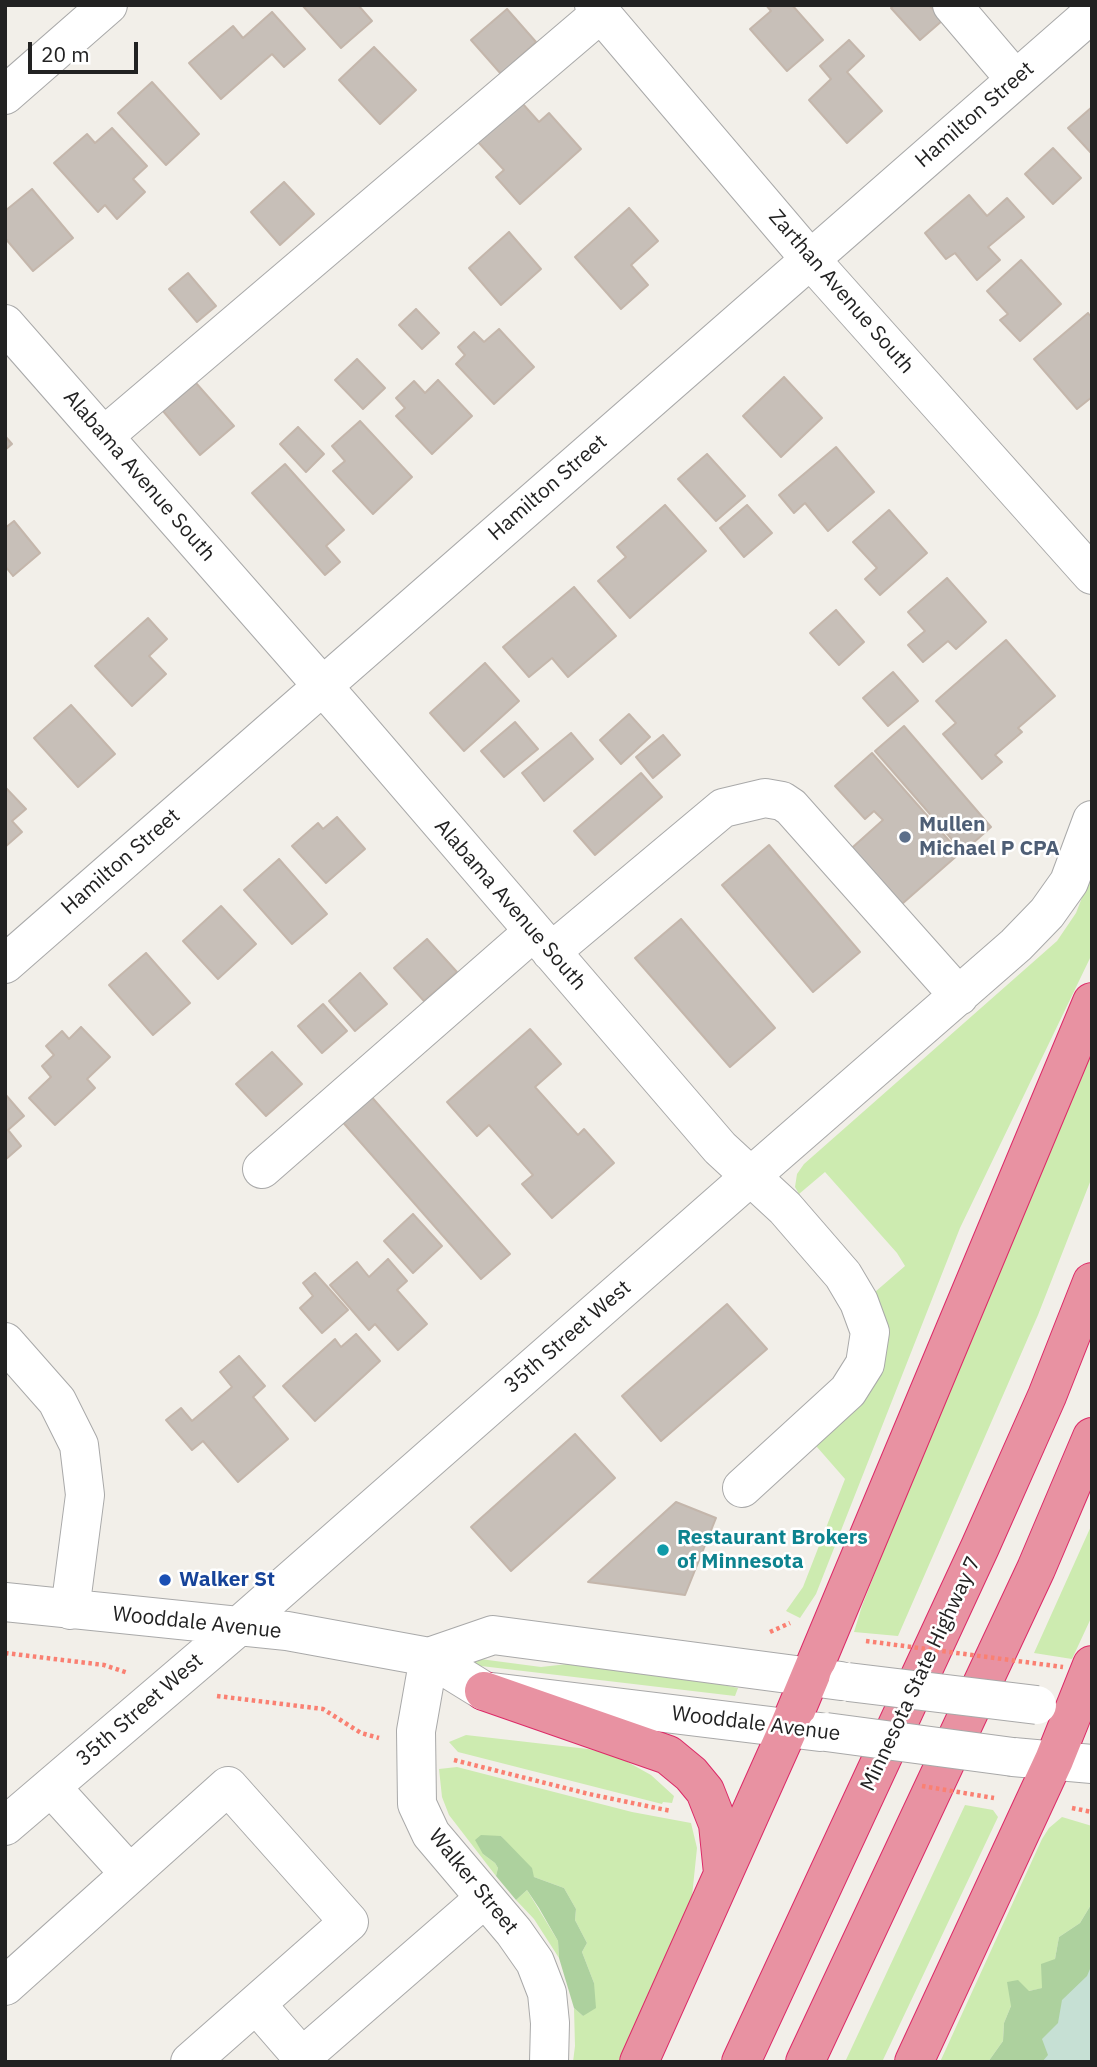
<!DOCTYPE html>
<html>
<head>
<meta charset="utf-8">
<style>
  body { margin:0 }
  #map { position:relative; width:1097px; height:2067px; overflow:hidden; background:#f2efe9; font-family:"IBM Plex Sans",sans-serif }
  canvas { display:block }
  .frame { position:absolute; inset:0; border:7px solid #222; pointer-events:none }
  .scale { position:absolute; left:28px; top:42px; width:110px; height:32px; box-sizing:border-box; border:4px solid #222; border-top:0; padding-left:9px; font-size:21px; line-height:24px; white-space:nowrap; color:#222; -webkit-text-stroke:5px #fff; paint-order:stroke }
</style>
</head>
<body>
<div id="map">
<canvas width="1097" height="2067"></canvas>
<div class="frame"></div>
<div class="scale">20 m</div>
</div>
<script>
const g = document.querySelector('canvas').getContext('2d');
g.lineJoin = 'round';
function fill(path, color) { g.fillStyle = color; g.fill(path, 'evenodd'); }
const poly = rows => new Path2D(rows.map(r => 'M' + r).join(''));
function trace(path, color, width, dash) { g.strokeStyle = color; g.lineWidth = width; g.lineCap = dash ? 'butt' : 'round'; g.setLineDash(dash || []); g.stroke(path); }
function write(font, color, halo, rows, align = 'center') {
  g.font = font + ' "IBM Plex Sans",sans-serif'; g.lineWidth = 5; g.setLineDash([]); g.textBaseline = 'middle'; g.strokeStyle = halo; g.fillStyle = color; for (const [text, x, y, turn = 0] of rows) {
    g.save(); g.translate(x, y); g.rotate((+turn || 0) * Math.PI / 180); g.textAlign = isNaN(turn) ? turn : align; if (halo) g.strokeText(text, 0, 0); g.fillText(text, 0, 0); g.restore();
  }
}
fill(poly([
  [1092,872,1092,954,960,1228,816,1594,800,1618,786,1611,803,1587,845,1479,810,1439,855,1394,875,1292,905,1266,897,1253,825,1172,799,1194,795,1187,797,1174,804,1164,1057,941,1076,913],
  [1092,1031,1092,1177,1038,1315,898,1636,854,1632,862,1606,948,1387],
  [1092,1524,1092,1616,1072,1659,1034,1653],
  [465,1657,541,1667,594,1661,654,1670,738,1688,735,1696,464,1664],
  [466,1735,588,1749,615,1755,651,1775,674,1796,672,1803,663,1802,662,1804,458,1752,449,1742],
  [457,1767,632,1812,691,1823,697,1848,691,1906,627,2062,573,2062,575,2046,574,2008,583,2016,594,1983,582,1952,587,1943,575,1920,576,1909,564,1888,534,1877,501,1836,483,1854,495,1863,498,1868,496,1876,449,1815,442,1797,439,1769],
  [965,1805,993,1810,998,1817,882,2062,845,2062],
  [1062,1817,1092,1826,1092,1903,1080,1923,1059,1937,1055,1959,1043,1988,1029,1991,1011,2006,1004,2023,1003,2041,988,2062,940,2062,1042,1839,1049,1828],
  [527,1890,558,1941,559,1958,534,1919,516,1900]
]), '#cdebb0');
fill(poly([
  [481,1835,501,1836,532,1868,534,1877,564,1888,576,1909,575,1920,587,1943,582,1952,594,1983,596,2008,583,2016,574,2008,559,1958,558,1941,539,1908,527,1890,516,1900,496,1876,498,1868,495,1863,483,1854,475,1840],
  [1092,1903,1092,2062,988,2062,1003,2041,1004,2023,1011,2006,1007,1982,1018,1980,1029,1991,1042,1988,1041,1964,1055,1959,1059,1937,1080,1923]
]), '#add19e');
fill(poly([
  [1090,1969,1092,2062,1042,2062,1048,2055,1042,2039,1058,2023,1062,2000,1087,1976]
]), '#c6e0d4');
const building = poly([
  [302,5,358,5,372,21,341,48,302,5],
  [766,5,792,5,823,40,787,71,750,29,771,11,766,5],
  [894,5,929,5,943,20,920,40,891,8,894,5],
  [507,9,536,42,501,74,471,40,507,9],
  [272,12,305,49,284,67,272,54,221,99,189,63,233,26,243,38,272,12],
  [849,40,864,56,847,72,882,111,847,143,809,100,831,79,820,66,849,40],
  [374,47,416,90,380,124,339,80,374,47],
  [152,82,199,134,166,165,118,113,152,82],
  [522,103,539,122,549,113,581,149,520,204,496,177,504,170,478,142,522,103],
  [1092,107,1092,154,1068,128,1092,107],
  [112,128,147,166,133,179,145,192,117,219,105,205,98,212,54,163,87,134,95,143,112,128],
  [1053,148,1081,178,1053,204,1025,174,1053,148],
  [284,182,314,214,280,245,251,212,284,182],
  [32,189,73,238,33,271,5,238,5,211,32,189],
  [969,195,987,216,1007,198,1024,217,988,247,1000,260,977,280,955,253,946,259,925,233,969,195],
  [629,208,658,241,631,265,648,285,621,309,575,257,629,208],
  [509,232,541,269,501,305,469,268,509,232],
  [1021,260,1061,304,1020,341,1000,320,1008,314,987,291,1021,260],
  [188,273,216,306,197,322,169,289,188,273],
  [416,309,439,333,422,349,399,325,416,309],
  [1088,313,1092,318,1092,397,1077,409,1034,359,1088,313],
  [499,329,534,367,494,404,456,364,465,355,458,347,474,332,484,342,499,329],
  [357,359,385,388,363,409,335,380,357,359],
  [784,377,822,418,781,457,743,416,784,377],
  [438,380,472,416,432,454,396,416,405,408,396,398,414,381,425,393,438,380],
  [196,383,234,426,200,455,163,411,196,383],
  [360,421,412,477,373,514,333,471,345,461,332,446,360,421],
  [298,427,324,454,306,472,280,444,298,427],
  [5,436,12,444,5,450,5,436],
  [836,447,874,492,828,531,805,503,794,513,779,495,836,447],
  [707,454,745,496,716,521,678,479,707,454],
  [285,464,344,530,326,546,340,562,325,575,252,493,285,464],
  [665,505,706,551,630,618,598,581,626,557,617,547,665,505],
  [747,505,772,533,744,557,720,528,747,505],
  [889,510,927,553,880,595,865,579,877,568,853,542,889,510],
  [14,521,40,553,13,576,5,566,5,528,14,521],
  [947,578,986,622,956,649,948,641,923,662,908,645,925,631,908,612,947,578],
  [574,587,616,636,568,677,552,658,529,677,503,647,574,587],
  [836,610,864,642,839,665,810,633,836,610],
  [148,618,167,639,149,656,166,674,132,706,95,666,148,618],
  [1006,640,1055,696,1018,728,1022,732,995,755,1002,762,982,779,943,734,956,723,936,701,1006,640],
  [485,663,519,701,464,751,430,713,485,663],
  [893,672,918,701,888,726,863,698,893,672],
  [71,705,115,754,78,787,34,738,71,705],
  [629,714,650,737,621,764,600,740,629,714],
  [515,722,538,749,504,777,481,751,515,722],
  [904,726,991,827,963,852,875,751,904,726],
  [571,733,593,759,544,801,522,773,571,733],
  [663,735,680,755,653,778,636,757,663,735],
  [872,753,960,853,894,911,844,855,883,820,874,811,865,819,835,786,872,753],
  [641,773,662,797,595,855,574,831,641,773],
  [5,787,26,809,12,821,22,832,5,847,5,787],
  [337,817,365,849,326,883,292,846,318,823,323,829,337,817],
  [769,845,860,952,813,992,722,885,769,845],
  [279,859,327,914,292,944,244,890,279,859],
  [221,906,256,944,218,979,183,941,221,906],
  [681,919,775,1028,730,1067,635,958,681,919],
  [427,939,457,972,424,1001,394,968,427,939],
  [146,953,190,1003,153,1035,109,985,146,953],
  [360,973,387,1004,355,1031,329,1001,360,973],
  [323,1004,347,1031,322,1053,298,1026,323,1004],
  [81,1027,110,1057,87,1079,95,1088,55,1125,29,1098,51,1077,42,1066,54,1055,46,1046,62,1031,69,1039,81,1027],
  [530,1029,561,1064,535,1087,578,1135,584,1129,614,1163,552,1218,522,1184,533,1175,489,1125,477,1136,447,1102,530,1029],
  [272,1052,302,1084,266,1116,236,1084,272,1052],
  [5,1094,24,1116,8,1130,21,1146,5,1160,5,1094],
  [369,1094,510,1254,481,1279,340,1119,369,1094],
  [413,1214,442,1246,413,1273,384,1241,413,1214],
  [388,1259,407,1281,397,1290,427,1324,398,1350,375,1324,369,1330,330,1285,357,1262,369,1277,388,1259],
  [315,1273,348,1310,322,1333,300,1308,313,1296,303,1283,315,1273],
  [727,1304,767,1349,661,1441,622,1396,727,1304],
  [356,1334,380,1361,315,1421,283,1386,335,1339,341,1347,356,1334],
  [239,1356,265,1386,253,1397,288,1439,238,1482,203,1441,192,1450,166,1420,181,1408,192,1421,232,1387,220,1372,239,1356],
  [575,1434,615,1478,511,1571,471,1527,575,1434],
  [676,1502,716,1518,685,1595,588,1582,676,1502]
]);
fill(building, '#c7bfb8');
trace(building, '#c4b6ab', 2);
const minor = poly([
  [594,5,810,259,1092,575],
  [952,5,1015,79],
  [5,95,108,5],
  [5,324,348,715,720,1148,785,1208,843,1275,859,1302,870,1332,865,1364,848,1391,742,1488],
  [104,436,601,13],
  [551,952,723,808,765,798,782,801,791,807,959,996],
  [5,964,1092,13],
  [262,1169,533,932],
  [5,1342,57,1401,79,1445,85,1495,70,1610],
  [5,1602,287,1631,429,1657,484,1691,820,1732],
  [429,1657,416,1731,417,1804,431,1834,514,1932,535,1962,547,1993,550,2023,549,2062],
  [429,1657,493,1635,841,1681],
  [1013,1757,1092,1764],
  [51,1787,130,1874],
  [5,1826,239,1626,751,1176,1016,945,1047,913,1069,882,1092,820],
  [5,1986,228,1786,349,1922,190,2062],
  [256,2004,302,2057,485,1898]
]);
const highway = poly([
  [484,1691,668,1755,691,1774,705,1791,718,1824,723,1873],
  [639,2062,789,1727,1092,1002],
  [741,2062,980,1547,1047,1396,1092,1282],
  [805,2062,1036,1569,1092,1437],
  [914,2062,1054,1760,1092,1665]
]);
trace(minor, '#a9a9a9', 40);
trace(highway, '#dc2a67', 40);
trace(poly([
  [770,1632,790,1623],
  [5,1653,104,1665,128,1673],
  [217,1696,323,1709,361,1733,379,1738],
  [454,1760,589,1794,671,1811],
  [1072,1808,1092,1812]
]), '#fa8072', 4.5, [3.5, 3.5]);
trace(minor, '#fff', 38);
trace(highway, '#e892a2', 38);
const minorBridge = poly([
  [848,1682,1037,1705],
  [826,1732,1013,1757]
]);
trace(minorBridge, '#a9a9a9', 40, []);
trace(poly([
  [866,1641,1063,1667],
  [922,1786,994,1798]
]), '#fa8072', 4.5, [3.5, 3.5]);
trace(minorBridge, '#fff', 38);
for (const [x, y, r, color] of [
  [905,837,7,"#5c6f8a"],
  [663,1550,7,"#0f9aa8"],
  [165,1580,7,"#1a4fb4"]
]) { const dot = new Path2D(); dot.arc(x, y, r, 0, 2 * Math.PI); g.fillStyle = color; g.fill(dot); trace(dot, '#fff', 2.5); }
write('21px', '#222', '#fff', [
  ["Hamilton Street",975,115,-41],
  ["Zarthan Avenue South",841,292,49],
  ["Alabama Avenue South",139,476,49],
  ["Hamilton Street",548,488,-41],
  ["Hamilton Street",121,862,-41],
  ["Alabama Avenue South",510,905,49],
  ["35th Street West",568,1337,-41],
  ["Wooddale Avenue",197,1623,6],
  ["Minnesota State Highway 7",921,1674,-65],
  ["35th Street West",140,1710,-41],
  ["Wooddale Avenue",756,1724,7],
  ["Walker Street",473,1882,51]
]);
write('bold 21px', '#4e5e75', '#fff', [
  ["Mullen",919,825],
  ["Michael P CPA",919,849]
], 'left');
write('bold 21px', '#0d838f', '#fff', [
  ["Restaurant Brokers",677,1538],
  ["of Minnesota",677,1562]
], 'left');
write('bold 21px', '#164399', '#fff', [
  ["Walker St",179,1580]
], 'left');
</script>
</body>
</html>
